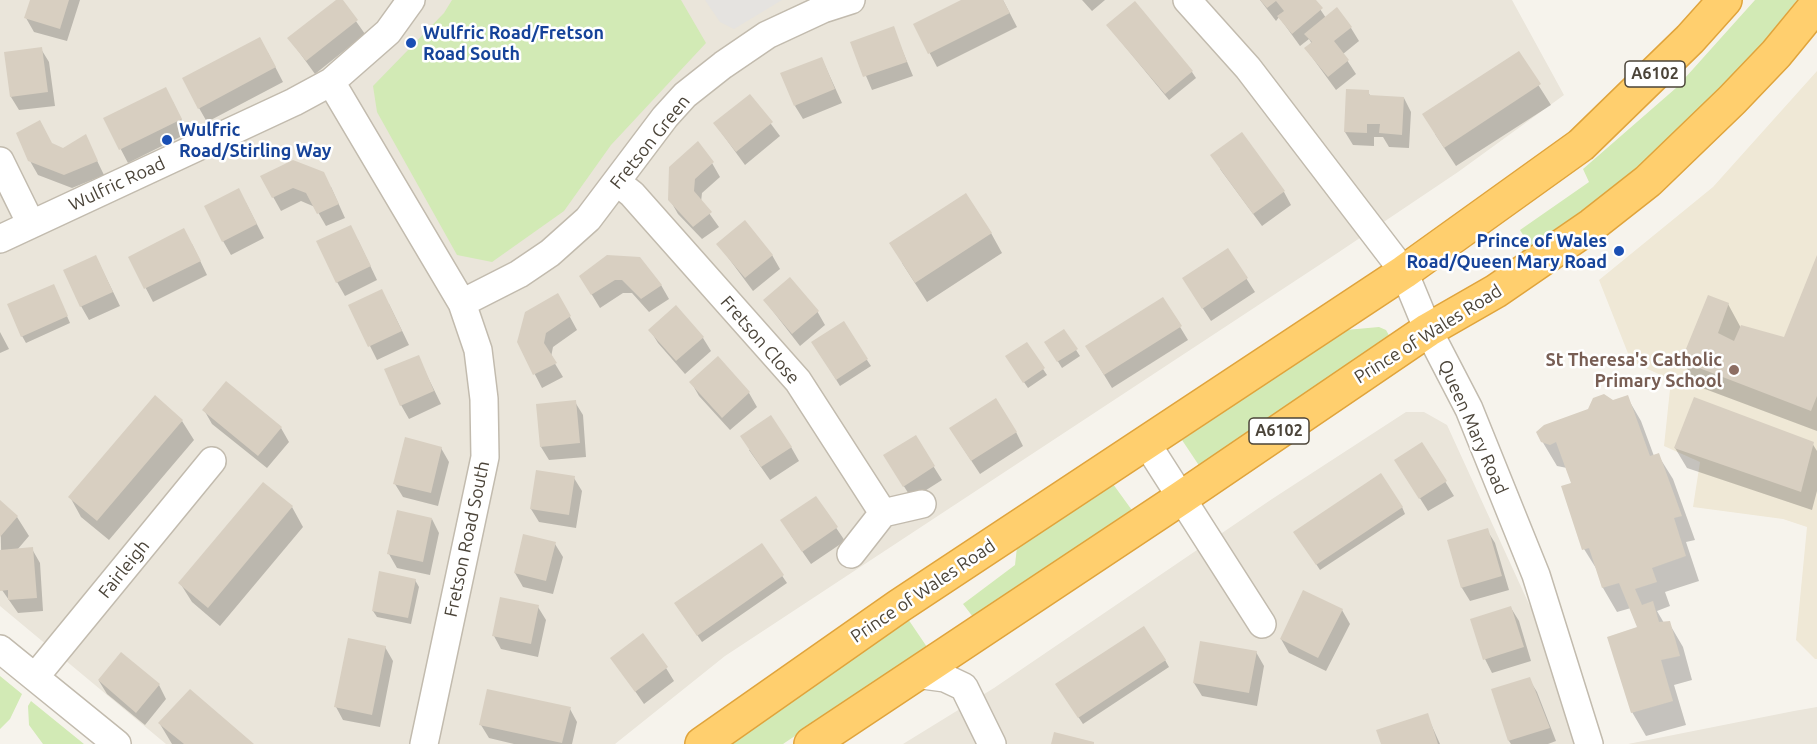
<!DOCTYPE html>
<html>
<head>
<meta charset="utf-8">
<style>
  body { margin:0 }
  canvas { display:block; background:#f6f3ec }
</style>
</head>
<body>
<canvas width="1817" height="744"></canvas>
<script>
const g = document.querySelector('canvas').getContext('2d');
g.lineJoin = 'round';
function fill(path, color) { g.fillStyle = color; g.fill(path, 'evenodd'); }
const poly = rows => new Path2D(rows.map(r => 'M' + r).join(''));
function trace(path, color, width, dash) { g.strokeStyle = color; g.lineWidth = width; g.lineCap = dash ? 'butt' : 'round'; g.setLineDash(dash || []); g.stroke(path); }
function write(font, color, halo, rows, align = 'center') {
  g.font = font + ' Ubuntu,sans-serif'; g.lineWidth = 5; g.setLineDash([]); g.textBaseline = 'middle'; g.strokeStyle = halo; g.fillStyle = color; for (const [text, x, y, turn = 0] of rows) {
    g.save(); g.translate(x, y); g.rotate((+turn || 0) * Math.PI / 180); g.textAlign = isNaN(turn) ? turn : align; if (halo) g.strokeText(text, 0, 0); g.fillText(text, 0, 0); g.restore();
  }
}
fill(poly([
  [0,0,1512,0,1564,95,1458,172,1339,252,725,656,615,744,166,744,0,606],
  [1406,412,1424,412,1447,425,1593,744,903,744,994,688,1272,499],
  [1817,707,1817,744,1628,744,1794,711]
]), '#eae5da');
fill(poly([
  [1817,71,1817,659,1815,659,1796,640,1807,527,1783,519,1693,507,1700,462,1664,446,1671,380,1631,361,1599,280,1713,187]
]), '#efe8d6');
fill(poly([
  [452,0,681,0,706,43,611,145,564,211,492,262,457,255,377,112,373,86,444,13],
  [1755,0,1797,0,1746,64,1631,175,1524,253,1518,243,1525,238,1520,230,1589,182,1583,169,1676,88],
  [1379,327,1386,330,1391,339,1200,467,1182,440,1346,330],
  [1113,484,1134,513,973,617,963,604,1015,565,1017,547],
  [908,619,927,647,783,744,725,744],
  [0,676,22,694,10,719,0,729],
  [31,701,84,744,43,744,29,725,28,706]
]), '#d2eab5');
fill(poly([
  [705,0,782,0,734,29,720,22]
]), '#e5e3e0');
fill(poly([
  [31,0,80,0,67,41,34,32,26,18],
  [338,0,341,0,365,34,315,74,289,38],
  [964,0,1003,0,1017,27,937,67,915,25],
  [1082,0,1105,0,1092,11],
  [1260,0,1314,0,1326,18,1351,28,1359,41,1343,54,1356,74,1336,90,1306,49,1312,44,1309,39,1300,46,1279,17,1276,21],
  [1108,26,1192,72,1196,78,1169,100],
  [893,28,913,76,872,90,852,43],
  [41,49,49,62,55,106,19,110,11,97],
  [268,53,283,82,207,122,199,108],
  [1518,53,1551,105,1456,166,1435,134],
  [822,59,842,103,803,119,795,106],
  [1368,92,1371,97,1404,98,1411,112,1409,148,1389,147,1383,137,1374,137,1374,146,1353,145,1345,132],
  [750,96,780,136,745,165,715,124],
  [173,102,188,133,128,163,105,119],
  [85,136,104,175,72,188,38,175,30,161,63,149],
  [712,163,720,177,702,193,701,202,719,227,702,239,678,214,670,200],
  [1220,169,1284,192,1291,205,1262,226],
  [262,177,331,187,345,218,326,226,315,207,301,201,281,211],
  [246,203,264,238,231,255,223,241],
  [991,233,1002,253,927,302,902,263],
  [358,240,377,280,345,296,337,282],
  [192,244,207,275,153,302,130,258],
  [718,244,772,255,780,269,753,291],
  [1228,250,1255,292,1211,321,1192,292],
  [607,256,661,285,669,299,649,312,632,293,623,293,600,308,589,290],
  [96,257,120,306,89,320,81,306],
  [1817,259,1817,431,1697,386,1683,361,1728,304,1741,328,1785,339],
  [57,293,70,323,26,343,22,336],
  [558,295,577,330,553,347,551,357,563,377,542,388,518,342],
  [1163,299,1188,340,1112,388,1095,360],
  [765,301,817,311,825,325,800,346],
  [389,304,409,345,377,360,350,306],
  [650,330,703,338,711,351,685,374,658,343],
  [0,332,9,349,0,353],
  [813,342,867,360,871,366,840,386],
  [1046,342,1076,350,1080,356,1062,368],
  [418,357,441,404,409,419,401,405],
  [718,358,749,393,757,407,730,430,699,396,691,382],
  [1011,363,1043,369,1047,375,1028,388],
  [1627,397,1641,421,1654,456,1658,455,1673,479,1695,540,1686,542,1699,581,1665,592,1670,606,1657,611,1664,623,1669,623,1683,647,1692,680,1674,685,1686,725,1646,736,1632,712,1640,628,1631,608,1617,612,1603,588,1599,573,1584,549,1573,484,1567,468,1557,466,1542,441,1613,402],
  [575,402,583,415,586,457,549,460,541,447],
  [204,410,281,428,289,442,267,468,212,424],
  [182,421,194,440,109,540,81,517,70,497],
  [1016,432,1023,446,980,474,959,442],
  [915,437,942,480,912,499,893,469],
  [1812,443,1817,451,1817,491,1812,510,1687,468,1675,448],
  [1422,444,1454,496,1428,511,1404,473],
  [791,447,799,461,770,480,749,450],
  [441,448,449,462,438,506,403,497,395,484],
  [574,478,582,491,576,528,539,522,531,509],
  [816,498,845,541,811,564,790,534],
  [0,502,17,517,29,536,17,550,32,549,40,563,43,611,18,613,2,590],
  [292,507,303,527,220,626,192,602,180,583],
  [1402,507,1405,514,1320,570,1299,538],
  [432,519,439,533,430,575,397,568,389,554],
  [1487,530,1495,543,1509,590,1470,601,1462,588,1449,541],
  [555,544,563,557,553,594,523,587,515,573],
  [761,545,787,583,702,642,680,610],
  [415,580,419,587,411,624,377,617,373,611],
  [538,607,546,620,538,657,501,649,494,636],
  [1511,608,1519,621,1531,661,1492,673,1485,659],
  [1342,610,1350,624,1326,671,1289,653,1281,639],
  [385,647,393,661,380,727,343,720,336,707],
  [1256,652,1264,666,1257,706,1202,696,1194,683],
  [612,658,666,668,674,681,644,704],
  [1165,660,1169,667,1083,724,1061,691],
  [1529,679,1537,692,1556,741,1548,744,1511,744,1509,741],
  [99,681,159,685,166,699,145,725,107,694],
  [570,709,577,722,572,744,514,744,489,738,481,725],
  [1427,715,1440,744,1382,744],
  [160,724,252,744,172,744]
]), '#0003');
fill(poly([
  [30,0,69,0,60,29,24,18],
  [336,0,343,0,358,20,306,61,287,38],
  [961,0,1003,0,1010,13,928,54,913,24],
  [1260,0,1316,0,1323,8,1292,34,1277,16,1284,11,1276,1,1267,8],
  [1135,1,1193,71,1165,94,1106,25],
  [1337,7,1352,27,1334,41,1349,60,1328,77,1304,48,1312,42,1304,34],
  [894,26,907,62,863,77,850,42],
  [260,37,276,67,198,109,182,78],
  [42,47,48,92,10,97,4,52],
  [1519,51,1541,84,1444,148,1422,114],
  [822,57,835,89,794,106,780,73],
  [166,87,182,119,119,150,103,118],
  [1346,89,1369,90,1369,95,1404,97,1402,135,1379,133,1380,124,1367,124,1367,133,1344,132],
  [750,94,773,122,736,152,713,123],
  [40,120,52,143,63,148,86,134,98,161,64,175,28,161,16,133],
  [1242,132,1285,191,1253,214,1210,155],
  [698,141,714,162,695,179,694,191,712,212,693,227,668,200,669,167],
  [293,160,324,172,339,204,317,214,306,193,293,188,272,198,260,176],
  [239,188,257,224,222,242,204,206],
  [966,193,992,233,915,283,889,243],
  [745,220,773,255,745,278,716,244],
  [351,225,371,266,336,283,316,241],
  [184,228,201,261,144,289,128,257],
  [1228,248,1248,278,1202,309,1182,278],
  [96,255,113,292,80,307,63,270],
  [607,255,640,257,662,285,641,299,622,280,615,280,591,295,579,276],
  [1817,255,1817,396,1811,411,1681,361,1708,295,1729,303,1718,333,1734,341,1741,325,1784,337],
  [790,277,819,311,792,334,763,300],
  [54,284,68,316,21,337,7,304],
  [382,289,402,331,368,347,348,305],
  [558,293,571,316,546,333,544,343,557,363,533,375,517,342,525,312],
  [1163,297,1182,326,1104,375,1085,346],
  [676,305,704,337,676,361,648,330],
  [844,321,868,359,836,380,811,342],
  [1064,329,1078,349,1057,362,1044,342],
  [1027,342,1045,368,1023,383,1005,356],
  [419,355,434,391,400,406,384,369],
  [718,356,750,392,722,418,689,382],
  [226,381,282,427,258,456,202,410],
  [1604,394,1613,400,1628,395,1650,456,1659,453,1682,516,1674,518,1686,556,1652,568,1657,582,1635,589,1642,605,1653,601,1659,622,1670,621,1680,656,1661,660,1673,701,1631,713,1607,637,1637,627,1619,583,1602,588,1589,548,1582,550,1561,486,1571,483,1556,442,1550,445,1541,442,1536,432,1544,425,1588,409,1593,398],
  [155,395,183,420,97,521,68,497],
  [1694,397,1814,442,1801,492,1674,448],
  [996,398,1017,432,971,461,949,428],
  [576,400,580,443,540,447,536,404],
  [771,415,792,447,761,467,740,436],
  [916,435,935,466,903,487,883,455],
  [405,437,442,447,431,493,393,484],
  [1422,442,1447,481,1419,499,1394,460],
  [536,470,575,476,569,515,530,509],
  [1381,473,1403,507,1316,565,1293,532],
  [263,482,293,506,208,608,178,583],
  [816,496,838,527,802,552,780,520],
  [0,500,18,516,0,537],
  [397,510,432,518,423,562,387,554],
  [1488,528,1502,576,1461,588,1447,540],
  [523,534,556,542,546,581,514,573],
  [762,543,784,575,697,636,674,603],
  [33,547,37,598,8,600,8,590,0,591,0,550],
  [379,571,416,579,408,618,372,611],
  [1303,590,1343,609,1318,658,1280,639],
  [500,597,539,605,531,644,492,636],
  [1511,606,1524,647,1483,660,1470,619],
  [1144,626,1166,660,1078,718,1055,684],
  [643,633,668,667,635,692,610,658],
  [348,638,386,646,372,715,334,707],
  [1200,641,1257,651,1249,693,1193,683],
  [121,652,160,684,136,713,98,680],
  [1530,677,1550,728,1508,741,1491,689],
  [190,689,254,744,184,744,158,723],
  [487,689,571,707,562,743,479,725],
  [1428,713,1438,744,1381,744,1376,730],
  [1054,732,1094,742,1094,744,1051,744]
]), '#d8cfc1');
const street = poly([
  [1187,0,1248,68,1404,272,1428,330,1469,409,1536,575,1589,744],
  [331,82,462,303,478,350,484,399,485,457,424,744],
  [0,161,31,224],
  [618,183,632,194,798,381,883,513],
  [0,239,294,102,331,82,388,32,411,0],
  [462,303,519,274,550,253,588,219,665,117,685,95,723,65,767,35,823,9,851,0],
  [1147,444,1262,624],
  [851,554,883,513,922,504],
  [0,649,117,744],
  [915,674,945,678,964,687,992,744],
  [35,677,212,461]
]);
const highway = poly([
  [702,744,899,606,1404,272,1581,145,1690,39,1725,0],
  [811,744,1181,498,1428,330,1496,291,1592,225,1648,181,1732,100,1776,54,1817,4]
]);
trace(street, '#c2bbae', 30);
trace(highway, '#e0a43c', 36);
trace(street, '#fff', 27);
trace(highway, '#ffcf6e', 33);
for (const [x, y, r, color] of [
  [411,43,6,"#1a4fb4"],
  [167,140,6,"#1a4fb4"],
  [1619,251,6,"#1a4fb4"],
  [1734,370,6,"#8d6e63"]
]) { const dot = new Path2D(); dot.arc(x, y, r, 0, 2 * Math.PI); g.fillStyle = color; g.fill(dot); trace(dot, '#fff', 2); }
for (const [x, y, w] of [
  [1655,74,60],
  [1279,431,60]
]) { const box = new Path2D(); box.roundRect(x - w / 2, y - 13, w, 26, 4.5); g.fillStyle = '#fff'; g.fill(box); trace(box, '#4b4439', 1.5); }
write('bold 16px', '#4b4439', null, [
  ["A6102",1655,74],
  ["A6102",1279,431]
]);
write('bold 18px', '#164399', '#fff', [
  ["Wulfric Road/Fretson",423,33],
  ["Road South",423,54],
  ["Wulfric",179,130],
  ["Road/Stirling Way",179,151],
  ["Prince of Wales",1607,241,"right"],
  ["Road/Queen Mary Road",1607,262,"right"]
], 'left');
write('18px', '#4b4439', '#fff', [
  ["Fretson Green",650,142,-51],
  ["Wulfric Road",117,184,-25],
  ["Prince of Wales Road",1428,334,-32],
  ["Fretson Close",760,340,49],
  ["Queen Mary Road",1473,427,66],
  ["Fretson Road South",467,539,-78],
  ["Fairleigh",124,569,-51],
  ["Prince of Wales Road",923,591,-34]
]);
write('bold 18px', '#785e54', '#fff', [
  ["St Theresa's Catholic",1722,360],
  ["Primary School",1722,381]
], 'right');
</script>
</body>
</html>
